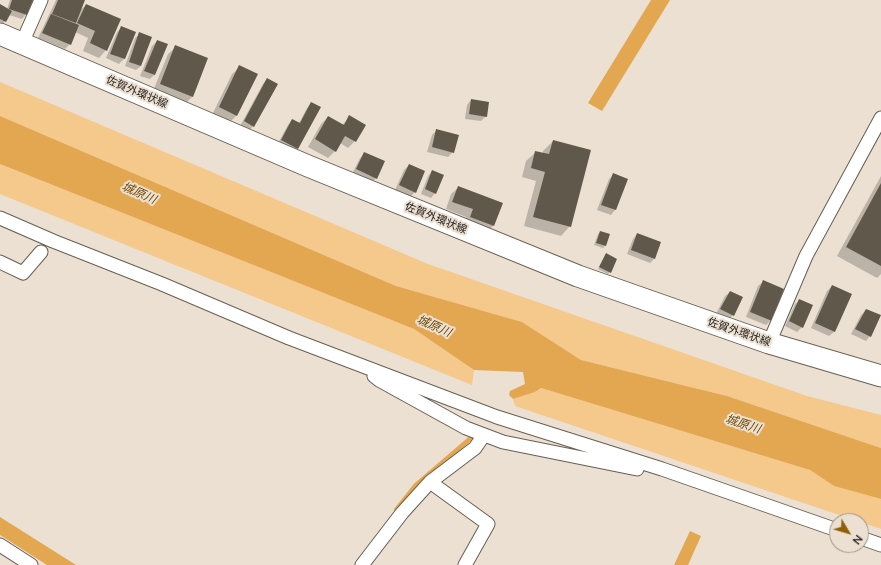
<!DOCTYPE html>
<html>
<head>
<meta charset="utf-8">
<style>
  body { margin:0 }
  #map { position:relative; width:881px; height:565px; overflow:hidden; background:#ebe0d2; font-family:Lato,sans-serif }
  canvas { display:block }
  .north { position:absolute; left:829px; top:513px; width:40px; height:40px; box-sizing:border-box; background:#ebe0d2; border:1px solid #9d958a; border-radius:50%; rotate:128deg; font-size:11px; font-weight:700; line-height:16px; text-align:center; color:#28241f }
  .north::after { content:''; display:block; margin:auto; width:14px; height:18px; background:#8f5f0a; clip-path:polygon(50% 0,100% 100%,50% 72%,0 100%) }
</style>
</head>
<body>
<div id="map">
<canvas width="881" height="565"></canvas>
<div class="north">N</div>
</div>
<script>
const g = document.querySelector('canvas').getContext('2d');
g.lineJoin = 'round';
function fill(path, color) { g.fillStyle = color; g.fill(path, 'evenodd'); }
const poly = rows => new Path2D(rows.map(r => 'M' + r).join(''));
function trace(path, color, width, dash) { g.strokeStyle = color; g.lineWidth = width; g.lineCap = dash ? 'butt' : 'round'; g.setLineDash(dash || []); g.stroke(path); }
function write(font, color, halo, rows, align = 'center') {
  g.font = font + ' Lato,"Noto Sans JP",sans-serif'; g.lineWidth = 4; g.setLineDash([]); g.textBaseline = 'middle'; g.strokeStyle = halo; g.fillStyle = color; for (const [text, x, y, turn = 0] of rows) {
    g.save(); g.translate(x, y); g.rotate((+turn || 0) * Math.PI / 180); g.textAlign = isNaN(turn) ? turn : align; if (halo) g.strokeText(text, 0, 0); g.fillText(text, 0, 0); g.restore();
  }
}
fill(poly([
  [0,82,428,264,807,396,881,415,881,448,727,396,581,360,522,322,396,286,0,116],
  [0,164,414,329,474,370,472,385,0,194],
  [541,388,810,470,834,486,881,499,881,529,861,522,861,521,857,521,515,406,513,399,535,392]
]), '#f5c88b');
fill(poly([
  [651,0,670,0,602,111,588,103],
  [0,116,396,286,522,322,581,360,727,396,881,448,881,499,834,486,810,470,541,388,535,392,513,399,509,395,510,391,525,384,523,372,474,370,414,329,0,164],
  [0,517,76,565,47,565,0,535],
  [690,531,701,536,688,565,674,565]
]), '#e3a751');
fill(poly([
  [10,0,32,0,26,14,22,19,9,15,3,24,0,22,0,6,7,9],
  [56,0,84,0,79,11,86,5,106,50,99,58,83,51,88,38,75,32,70,44,65,49,38,38],
  [122,27,135,32,124,59,119,64,106,58,117,32],
  [140,34,141,66,136,70,125,66,135,38],
  [157,41,154,75,150,79,140,76,152,46],
  [176,47,207,59,192,97,185,104,153,91,168,54],
  [240,67,256,75,236,116,229,123,212,115,232,74],
  [267,79,253,126,249,131,240,126,263,84],
  [471,100,486,116,481,121,465,119,467,105],
  [311,103,319,107,297,149,292,153,277,145,288,125,292,120,299,123,307,108],
  [328,117,342,125,350,117,355,141,348,148,340,143,335,151,328,158,308,147,321,124],
  [436,131,453,152,448,157,427,152,432,135],
  [553,141,570,226,561,236,524,226,536,181,522,177,526,161,536,152,543,154,543,151],
  [365,153,376,178,371,183,352,174,360,158],
  [409,165,415,192,410,197,395,190,404,170],
  [432,171,435,193,431,198,421,194,428,176],
  [614,174,627,179,615,210,611,215,597,210,609,179],
  [881,176,881,274,877,278,837,256],
  [459,187,494,225,486,233,464,224,466,217,446,209,451,194],
  [600,232,608,234,605,246,603,248,594,245,598,234],
  [637,234,655,258,650,263,627,254,633,239],
  [606,254,610,272,608,274,598,269],
  [763,282,771,320,766,325,746,317,758,286],
  [832,286,851,294,834,332,829,336,811,328,827,291],
  [730,292,733,315,728,320,716,314,725,296],
  [800,300,802,327,797,332,785,326,795,304],
  [866,310,870,336,866,341,851,334,861,315]
]), '#0003');
trace(poly([
  [396,510,416,485,472,437]
]), '#e3a751', 4.5);
fill(poly([
  [12,0,33,0,27,15,9,9],
  [58,0,85,0,76,23,52,14],
  [0,4,12,11,6,22,0,19],
  [86,4,121,19,107,51,90,43,95,31,77,23],
  [51,14,79,25,71,45,42,33],
  [121,26,136,32,125,59,110,54],
  [139,32,152,37,141,66,129,62],
  [157,40,168,44,155,75,144,71],
  [175,45,208,58,193,97,160,84],
  [239,65,258,74,237,116,219,107],
  [267,78,278,84,254,127,244,121],
  [471,99,489,102,487,117,469,114],
  [311,102,321,107,298,149,281,140,292,119,300,123],
  [349,115,366,125,356,142,345,136,336,152,315,139,328,116,344,125],
  [436,129,459,135,454,153,432,147],
  [553,140,591,150,571,227,533,217,545,172,531,168,535,151,549,154],
  [364,152,385,161,377,179,356,169],
  [409,164,425,171,416,193,399,185],
  [432,170,444,175,436,194,425,189],
  [613,173,628,179,616,210,601,205],
  [881,183,881,266,846,247],
  [458,186,503,203,494,226,470,217,473,209,452,202],
  [600,231,610,234,606,246,596,243],
  [637,233,661,242,655,259,631,250],
  [606,253,617,259,611,273,599,267],
  [763,280,784,289,772,321,750,312],
  [832,285,852,294,835,332,815,323],
  [730,291,743,297,734,316,720,309],
  [799,299,813,305,803,328,789,321],
  [866,309,881,315,871,337,855,329]
]), '#61584c');
const street = poly([
  [22,43,41,0],
  [0,218,53,241,162,284,289,338,497,417,662,469,837,530],
  [0,262,23,273,41,252],
  [769,343,806,256,881,118],
  [374,376,379,380,466,428,503,442,637,469],
  [430,482,488,524,465,565],
  [861,538,881,545],
  [0,545,31,565],
  [362,565,402,513,430,482,475,448,484,435]
]);
const primary = poly([
  [0,34,308,166,578,276,769,343,881,376]
]);
trace(street, '#685f53', 15);
trace(primary, '#685f53', 23);
trace(street, '#fff', 13);
trace(primary, '#fff', 21);
write('11px', '#28241f', '#ebe0d2', [
  ["佐賀外環状線",137,92,23],
  ["佐賀外環状線",436,218,22],
  ["佐賀外環状線",739,332,19]
]);
write('italic 12px', '#714a02', '#ebe0d2', [
  ["城原川",139,193,24],
  ["城原川",434,326,24],
  ["城原川",743,424,18]
]);
</script>
</body>
</html>
